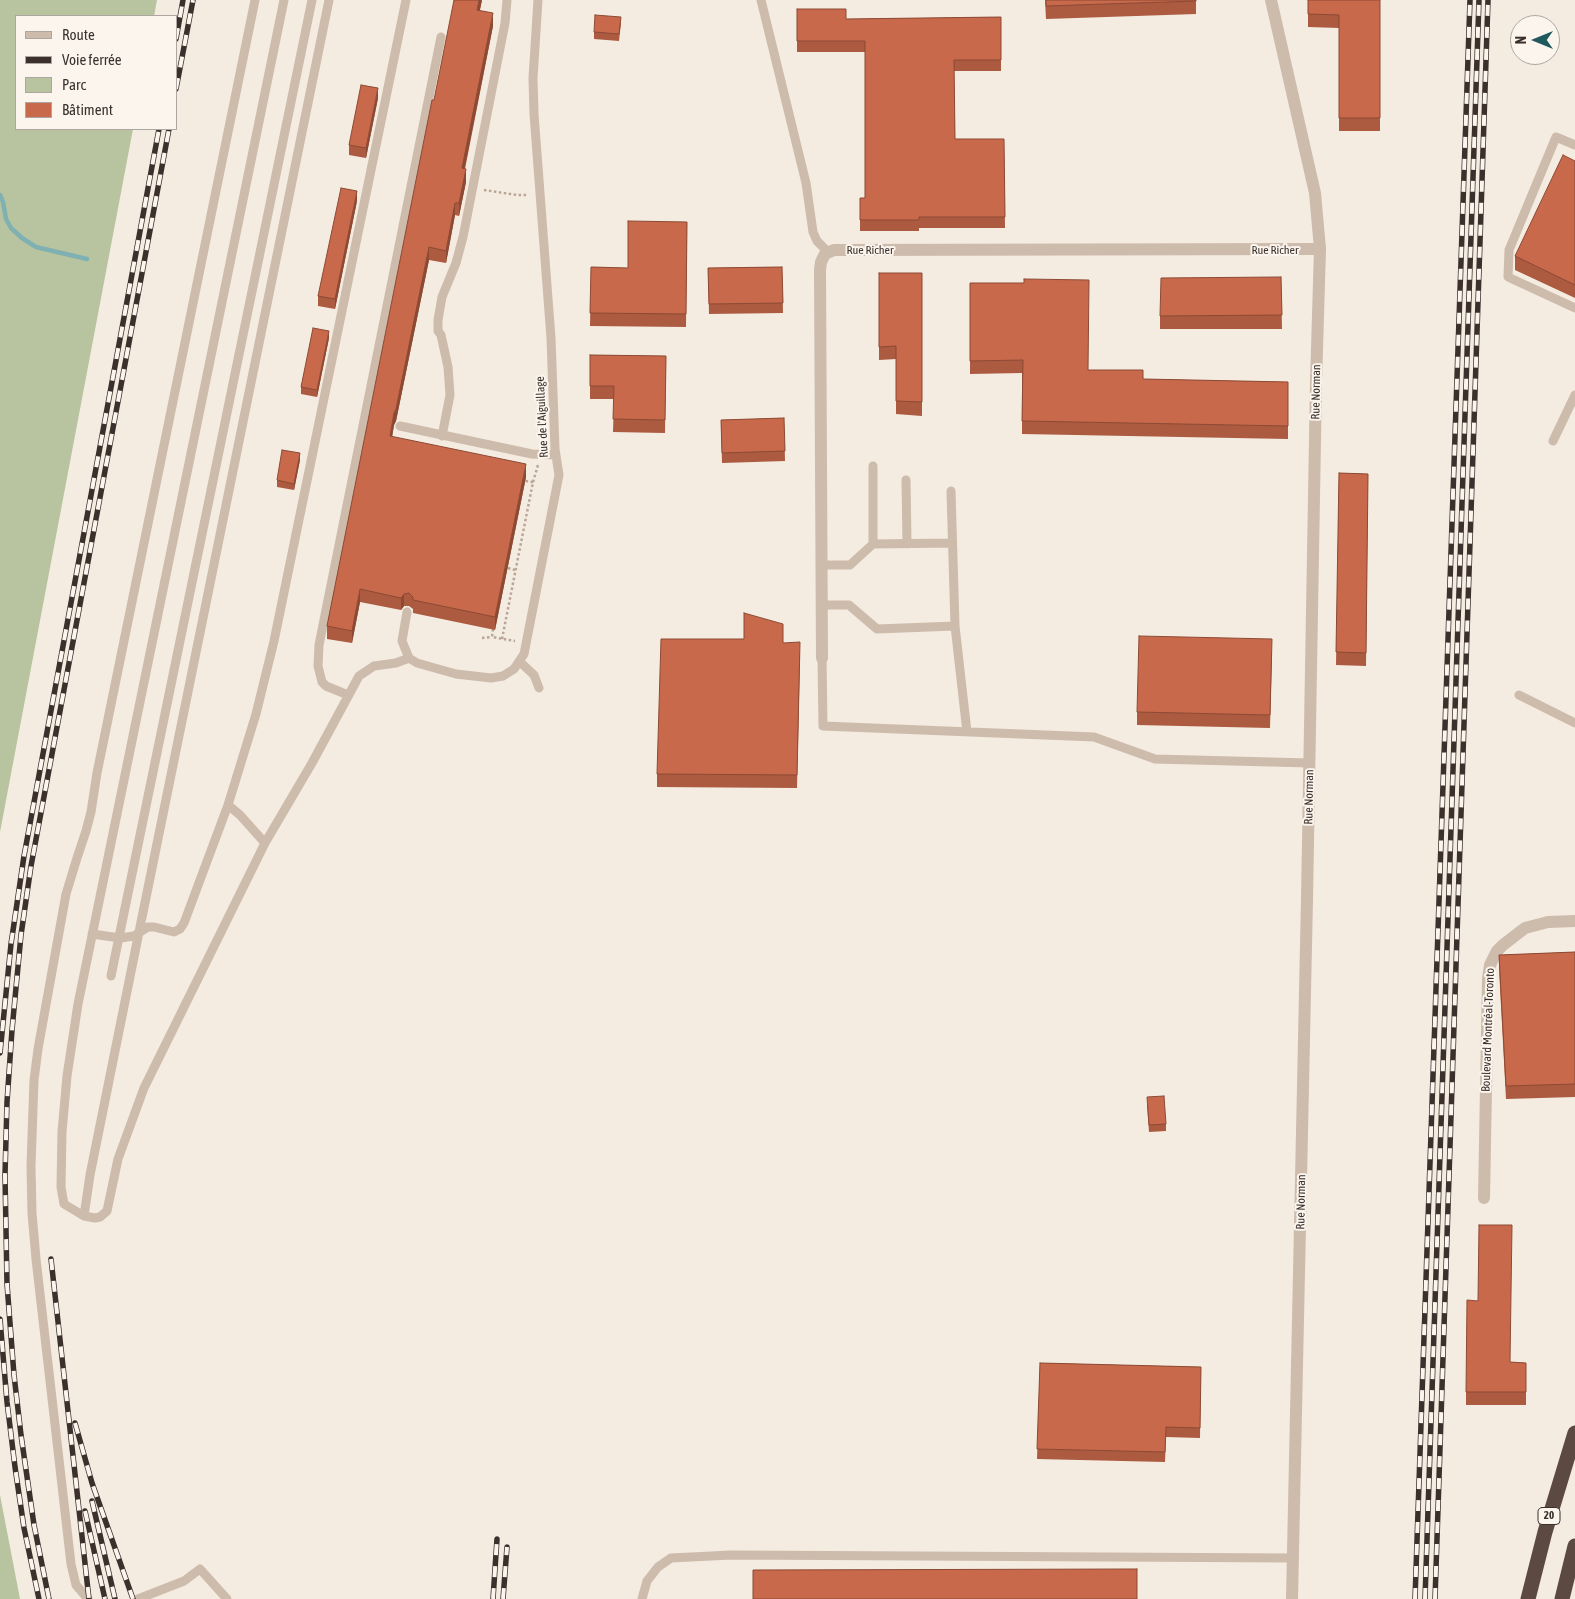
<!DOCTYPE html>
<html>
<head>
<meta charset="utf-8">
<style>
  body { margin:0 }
  #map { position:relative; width:1575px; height:1599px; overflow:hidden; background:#f4ebe1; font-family:"Asap Condensed",sans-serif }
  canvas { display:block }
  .legend { position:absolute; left:15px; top:15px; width:162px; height:115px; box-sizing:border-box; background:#fbf5ee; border:1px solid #aea6a0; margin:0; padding:6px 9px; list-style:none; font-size:15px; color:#3b302b }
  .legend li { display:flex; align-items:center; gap:10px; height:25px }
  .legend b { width:25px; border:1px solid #aea6a0 }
  .north { position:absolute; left:1510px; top:15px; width:50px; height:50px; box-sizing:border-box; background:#fbf5ee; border:1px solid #aea6a0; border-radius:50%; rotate:270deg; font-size:14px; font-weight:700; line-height:20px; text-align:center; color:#3b302b }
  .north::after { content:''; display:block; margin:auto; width:18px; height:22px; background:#1f5a5e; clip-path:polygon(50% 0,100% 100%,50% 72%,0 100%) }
</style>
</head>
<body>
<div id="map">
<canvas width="1575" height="1599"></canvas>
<ul class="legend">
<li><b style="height:6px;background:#cdbbac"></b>Route</li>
<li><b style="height:6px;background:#3b302b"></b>Voie ferrée</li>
<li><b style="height:14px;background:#b8c4a0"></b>Parc</li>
<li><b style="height:14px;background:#c8694b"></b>Bâtiment</li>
</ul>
<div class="north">N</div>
</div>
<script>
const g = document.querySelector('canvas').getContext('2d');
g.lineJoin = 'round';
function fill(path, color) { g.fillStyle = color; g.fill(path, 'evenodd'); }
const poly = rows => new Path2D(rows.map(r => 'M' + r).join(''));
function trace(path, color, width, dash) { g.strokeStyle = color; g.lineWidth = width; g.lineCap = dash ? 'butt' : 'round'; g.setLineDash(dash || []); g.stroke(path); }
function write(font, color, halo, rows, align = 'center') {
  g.font = font + ' "Asap Condensed",sans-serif'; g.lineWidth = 4; g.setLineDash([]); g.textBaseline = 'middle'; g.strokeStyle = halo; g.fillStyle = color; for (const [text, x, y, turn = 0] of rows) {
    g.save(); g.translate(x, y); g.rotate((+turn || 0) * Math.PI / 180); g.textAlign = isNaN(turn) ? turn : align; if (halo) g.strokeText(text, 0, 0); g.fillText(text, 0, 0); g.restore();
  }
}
fill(poly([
  [0,0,157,0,154,16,16,16,16,129,133,129,0,832],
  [0,1495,20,1599,0,1599]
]), '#b8c4a0');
trace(poly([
  [0,195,3,202,6,219,11,228,22,238,36,247,87,259]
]), '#7fb0b2', 4.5);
trace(poly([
  [484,190,517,195,528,195],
  [533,482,538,465],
  [508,568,515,570],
  [493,629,492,637,515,641],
  [482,638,492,637],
  [502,639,533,482,525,481]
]), '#b9a596', 2.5, [2.5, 2.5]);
trace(poly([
  [284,0,78,1004,67,1076,62,1132,61,1187,64,1204,84,1216,95,1218,100,1217,107,1211,118,1159,144,1088,265,843,312,763,359,676,374,666,396,663,409,658],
  [761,0,806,183,813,232,817,241,828,252],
  [1575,145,1556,137,1509,250,1508,277,1575,308],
  [400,426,532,454,556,455],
  [442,436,450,395,448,367,441,335,438,331,438,320,442,297,456,263,463,237,505,23,507,0],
  [1553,441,1575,395],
  [873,466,873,544,951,543],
  [906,480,907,544],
  [951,491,955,626,967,732],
  [821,565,850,565,873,544],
  [821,605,849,605,877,629,955,626],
  [407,612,402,641,409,658,417,663,456,674,491,678,503,676,514,669,524,654,559,475,555,449,551,338,534,114,533,78,538,0],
  [822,658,823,726,1094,737,1155,759,1310,763],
  [520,662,534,675,539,688],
  [348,695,326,686,322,682,318,666,319,645,441,37],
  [1519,695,1575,723],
  [228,805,240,815,265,843],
  [92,934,120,938,134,936,148,927,154,927,174,932,180,929,184,923,228,805,256,714,274,641,406,0],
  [111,976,312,0],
  [84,1216,90,1175,139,932,329,0],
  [88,1599,76,1585,71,1564,36,1259,32,1213,31,1166,34,1080,38,1049,66,894,77,858,86,831,91,812,97,773,255,0],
  [138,1599,184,1581,200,1569,227,1599],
  [642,1599,647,1581,658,1567,671,1558,731,1555,1293,1558]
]), '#cdbbac', 9);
trace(poly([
  [822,658,820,270,821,262,825,254,834,250,1320,249],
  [1484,1198,1488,979,1490,965,1497,951,1503,945,1525,928,1548,922,1575,921]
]), '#cdbbac', 12);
trace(poly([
  [1271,0,1315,193,1320,249,1316,382,1307,899,1292,1599]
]), '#cdbbac', 12);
trace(poly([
  [1528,1599,1545,1532,1575,1433],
  [1562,1599,1575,1546]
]), '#5c4a42', 15);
const rail = poly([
  [176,39,183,0],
  [176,89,193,0],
  [0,1053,11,944,24,856,159,129],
  [51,1259,89,1599],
  [0,1319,7,1402,15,1467,24,1528,39,1599],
  [75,1423,92,1483,133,1599],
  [92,1501,115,1599],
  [85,1511,105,1599],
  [49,1599,34,1525,21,1435,14,1375,7,1284,5,1175,7,1102,12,1030,21,935,31,866,169,129],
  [493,1599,497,1539],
  [503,1599,507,1547],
  [1415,1599,1470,0],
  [1425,1599,1479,0],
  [1435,1599,1488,0]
]);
trace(rail, '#3b302b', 5.5);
trace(rail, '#fbf5ee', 4, [11]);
fill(poly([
  [482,0,480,10,493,26,465,169,466,182,459,216,455,215,446,263,429,260,396,421,394,425,392,437,526,477,495,630,413,613,413,609,409,606,404,606,401,610,360,602,352,643,327,639,327,626,434,100],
  [1045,0,1196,0,1196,14,1046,19],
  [1308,0,1380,0,1380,131,1339,131,1339,28,1308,27],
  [797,9,846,19,1001,17,1001,71,954,71,955,139,1004,139,1005,228,919,228,919,231,860,231,860,198,865,198,865,52,797,52],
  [621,23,619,41,594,39,594,32],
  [378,98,366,158,349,155,349,145],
  [1575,161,1575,298,1515,270,1515,256],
  [357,201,335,309,318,306,318,296],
  [687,222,686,327,590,326,591,267,628,268],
  [782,267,783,313,709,314,708,268],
  [879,273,922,402,922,416,896,414,896,359,879,360],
  [1281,277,1282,329,1160,329,1160,316],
  [970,283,1088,370,1143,379,1288,382,1288,439,1022,434,1022,373,970,374],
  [329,338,317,397,301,394,301,387],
  [590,355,666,356,665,433,613,432,614,399,590,399],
  [784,418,785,461,722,463,721,420],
  [300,460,294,490,277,487,277,480],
  [1339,473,1368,474,1366,666,1336,665],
  [783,643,800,655,797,788,657,787,657,774],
  [1272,652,1270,728,1137,725,1137,712],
  [1575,952,1575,1097,1506,1099,1499,968,1499,955],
  [1147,1104,1166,1124,1166,1131,1149,1132],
  [1510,1362,1526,1363,1526,1405,1466,1405,1466,1392],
  [1040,1363,1201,1367,1200,1438,1166,1437,1165,1462,1037,1459]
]), '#ac5a40');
fill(poly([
  [479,0,482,0,477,22,477,10],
  [493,13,493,26,462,181,462,168],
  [378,88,378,98,366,158,366,148],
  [466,169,466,182,459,216,459,203],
  [357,191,357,201,335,309,335,299],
  [455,203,455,215,446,263,446,251],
  [429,247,429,260,396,421,394,425,390,449,390,436,394,413],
  [329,331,329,338,317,397,317,390],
  [300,453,300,460,294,490,294,484],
  [526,464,526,477,495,630,495,617],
  [360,589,360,602,352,643,352,631],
  [404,594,404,606,401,610,401,598]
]), '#8c4a34');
const building = poly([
  [454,0,479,0,477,10,493,13,462,168,466,169,459,203,455,203,446,251,429,247,396,409,394,413,390,436,526,464,495,617,413,600,413,597,409,593,404,594,401,598,360,589,352,631,327,626,432,100,434,100,454,0],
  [1046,0,1196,0,1196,1,1046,6,1046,0],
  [1308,0,1380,0,1380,118,1339,118,1339,15,1308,14,1308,0],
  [797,9,846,9,846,19,1001,17,1001,60,954,60,955,139,1004,139,1005,217,919,217,919,220,860,220,860,198,865,198,865,41,797,41,797,9],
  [595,15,621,17,619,34,594,32,595,15],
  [361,85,378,88,366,148,349,145,361,85],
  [1563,155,1575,161,1575,285,1515,256,1563,155],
  [341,188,357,191,335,299,318,296,341,188],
  [628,221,687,222,686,314,590,313,591,267,628,268,628,221],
  [782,267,783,303,709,304,708,268,782,267],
  [879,273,922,273,922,402,896,401,896,346,879,347,879,273],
  [1281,277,1282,315,1160,316,1161,278,1281,277],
  [1024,279,1089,280,1088,370,1143,370,1143,379,1288,382,1288,426,1022,421,1023,360,970,361,970,283,1024,283,1024,279],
  [313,328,329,331,317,390,301,387,313,328],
  [590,355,666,356,665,420,613,419,614,386,590,386,590,355],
  [784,418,785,451,722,453,721,420,784,418],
  [282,450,300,453,294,484,277,480,282,450],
  [1339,473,1368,474,1366,653,1336,652,1339,473],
  [744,613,783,624,783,643,800,642,797,775,657,774,661,639,744,639,744,613],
  [1139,636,1272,639,1270,715,1137,712,1139,636],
  [1575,952,1575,1084,1506,1086,1499,955,1575,952],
  [1164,1096,1166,1124,1149,1125,1147,1097,1164,1096],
  [1479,1225,1512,1225,1510,1362,1526,1363,1526,1392,1466,1392,1467,1300,1478,1301,1479,1225],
  [1040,1363,1201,1367,1200,1428,1166,1427,1165,1452,1037,1449,1040,1363],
  [1137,1569,1137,1599,753,1599,753,1570,1137,1569]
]);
fill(building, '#c8694b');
trace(building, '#8c4a34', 1);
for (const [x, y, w] of [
  [1549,1516,22]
]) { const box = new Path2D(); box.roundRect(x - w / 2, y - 8.5, w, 17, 4); g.fillStyle = '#fbf5ee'; g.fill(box); trace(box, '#3b302b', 1); }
write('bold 11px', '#3b302b', null, [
  ["20",1549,1516]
]);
write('12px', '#3b302b', '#fbf5ee', [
  ["Rue Richer",870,250],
  ["Rue Richer",1275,250],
  ["Rue Norman",1316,392,-89],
  ["Rue de l'Aiguillage",542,417,-93],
  ["Rue Norman",1309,797,-89],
  ["Boulevard Montréal-Toronto",1488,1030,-88],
  ["Rue Norman",1301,1202,-89]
]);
</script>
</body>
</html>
